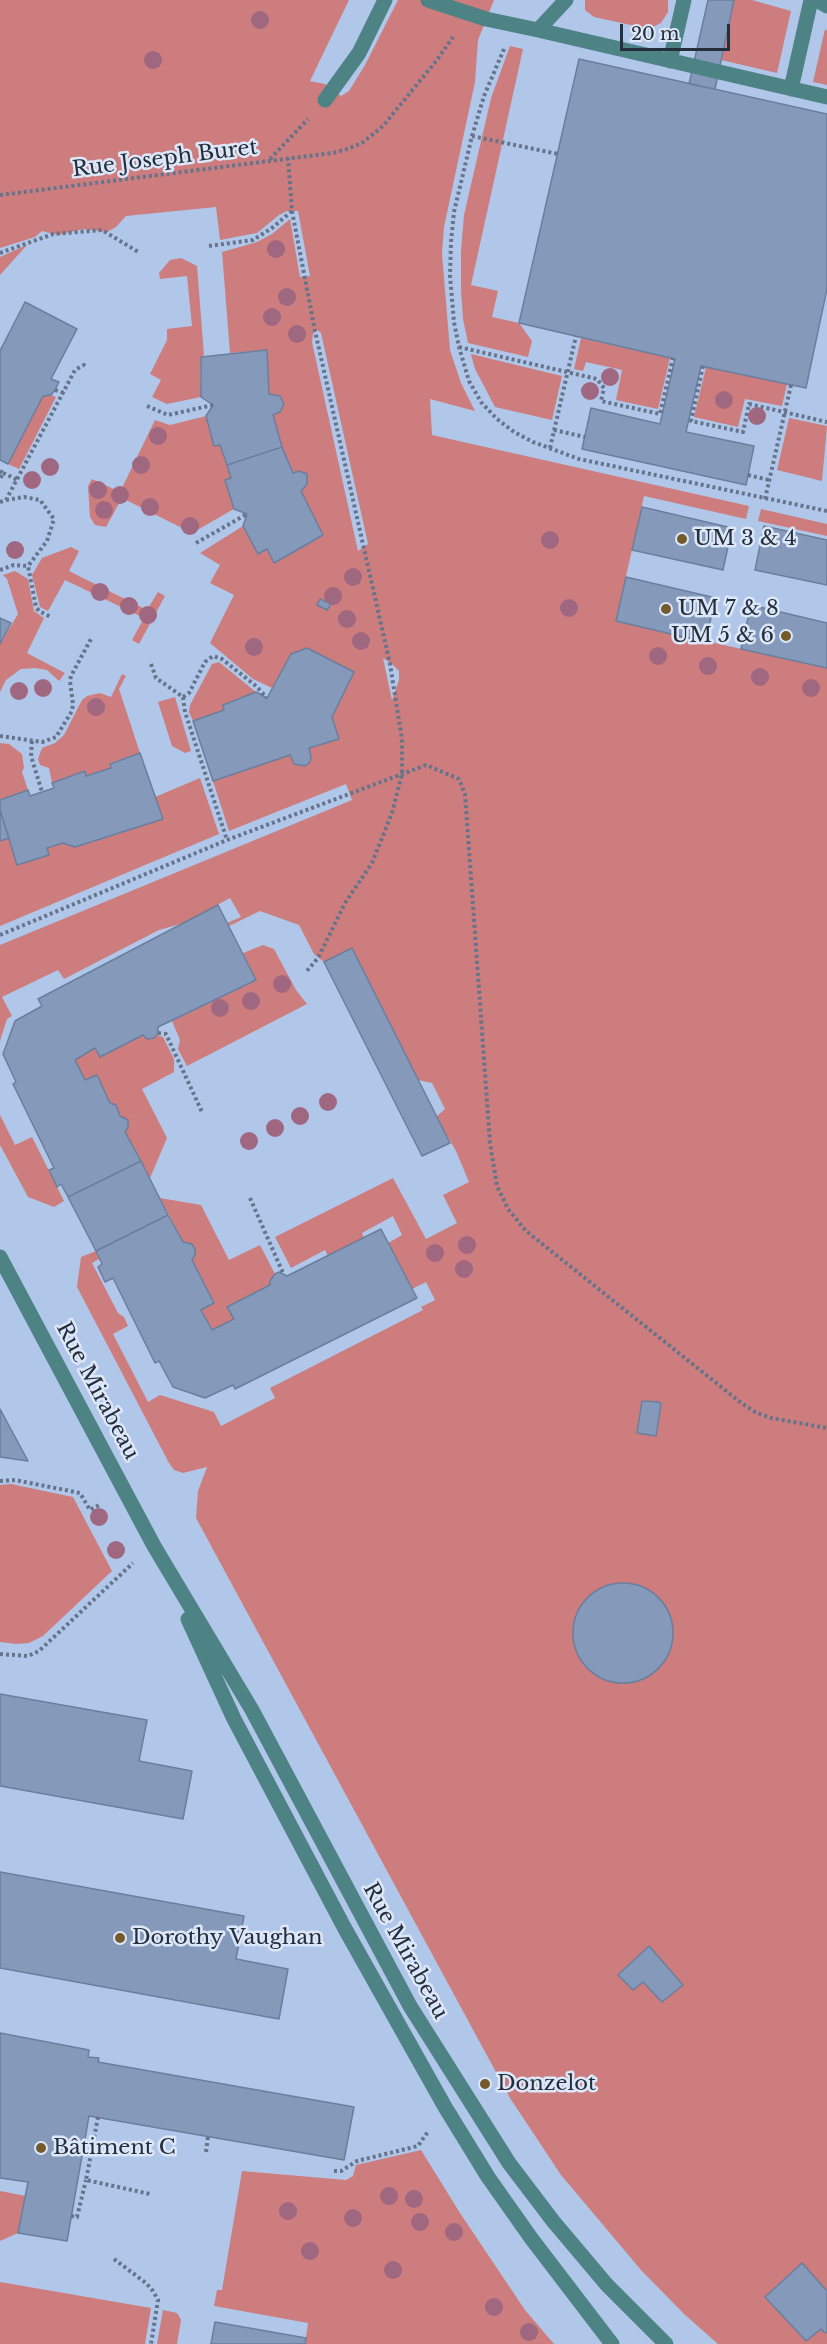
<!DOCTYPE html>
<html>
<head>
<meta charset="utf-8">
<style>
  body { margin:0 }
  #map { position:relative; width:827px; height:2344px; overflow:hidden; background:#b1c7ea; font-family:"Libre Baskerville",serif }
  canvas { display:block }
  .scale { position:absolute; left:620px; top:24px; width:110px; height:27px; box-sizing:border-box; border:3px solid #252e3b; border-top:0; padding-left:8px; font-size:18px; line-height:21px; white-space:nowrap; color:#252e3b; -webkit-text-stroke:4px #dce7f9; paint-order:stroke }
</style>
</head>
<body>
<div id="map">
<canvas width="827" height="2344"></canvas>
<div class="scale">20 m</div>
</div>
<script>
const g = document.querySelector('canvas').getContext('2d');
g.lineJoin = 'round';
function fill(path, color) { g.fillStyle = color; g.fill(path, 'evenodd'); }
const poly = rows => new Path2D(rows.map(r => 'M' + r).join(''));
function trace(path, color, width, dash) { g.strokeStyle = color; g.lineWidth = width; g.lineCap = dash ? 'butt' : 'round'; g.setLineDash(dash || []); g.stroke(path); }
function write(font, color, halo, rows, align = 'center') {
  g.font = font + ' "Libre Baskerville",serif'; g.lineWidth = 5; g.setLineDash([]); g.textBaseline = 'middle'; g.strokeStyle = halo; g.fillStyle = color; for (const [text, x, y, turn = 0] of rows) {
    g.save(); g.translate(x, y); g.rotate((+turn || 0) * Math.PI / 180); g.textAlign = isNaN(turn) ? turn : align; if (halo) g.strokeText(text, 0, 0); g.fillText(text, 0, 0); g.restore();
  }
}
fill(poly([
  [0,0,349,0,310,81,325,84,341,96,349,91,365,65,398,0,494,0,478,40,475,82,444,227,442,254,450,350,461,383,475,411,430,399,432,435,749,506,746,519,644,496,616,621,827,668,827,2344,718,2344,684,2314,641,2270,561,2175,510,2098,196,1518,198,1491,207,1467,183,1473,174,1470,169,1463,77,1287,81,1257,96,1251,99,1259,92,1263,118,1313,124,1317,128,1326,113,1334,148,1402,160,1395,214,1412,221,1426,275,1398,270,1388,423,1310,421,1307,435,1300,426,1282,412,1289,388,1243,402,1235,393,1216,362,1233,364,1238,328,1256,325,1250,291,1268,275,1237,393,1178,426,1239,457,1223,443,1195,469,1182,456,1151,436,1117,445,1109,432,1083,418,1080,324,962,314,954,299,925,260,911,229,926,227,923,241,917,230,898,184,923,159,930,64,979,58,970,2,997,12,1016,7,1019,0,1041,0,945,352,800,346,784,229,831,213,781,290,755,294,764,305,766,309,748,339,739,332,717,354,672,307,648,291,654,272,688,253,679,210,643,234,595,210,583,220,565,200,553,243,526,258,553,267,549,274,563,323,535,301,491,307,483,307,474,299,471,293,473,282,447,273,415,280,412,284,404,280,396,269,394,267,350,230,353,222,252,257,242,272,234,290,219,300,277,310,276,298,211,287,211,279,215,257,233,220,240,216,207,126,216,116,227,107,232,83,229,58,235,42,231,35,237,0,248],
  [317,330,321,333,368,544,358,551,312,342,313,334],
  [383,658,392,664,399,671,399,680,392,700],
  [585,0,668,0,668,12,661,23,649,29,594,17,585,10],
  [734,0,752,0,791,11,777,73,721,60],
  [825,29,827,31,827,85,813,82],
  [510,46,523,49,471,285,498,291,492,317,519,323,532,341,528,357,468,343,463,319,461,291,461,251,464,215,491,98],
  [27,245,0,275,0,257],
  [181,258,197,266,204,355,201,357,200,369,201,397,167,404,152,397,161,380,150,374,167,340,167,329,192,326,187,276,160,279,159,273,170,260],
  [581,338,670,358,658,409,616,400,622,370,586,362,583,371,574,369],
  [471,354,562,376,552,420,495,407,475,369],
  [706,367,787,384,782,406,745,399,738,427,694,417],
  [51,395,56,397,19,469,8,464,43,396],
  [206,416,214,446,220,445,231,478,225,480,234,509,192,533,122,498,106,527,95,525,90,517,88,486,92,479,120,492,155,420,170,425],
  [789,418,827,426,822,481,777,470],
  [761,509,827,524,827,536,758,521],
  [71,547,79,551,69,571,147,610,158,592,165,596,139,644,132,640,144,618,65,580,48,611,40,607,32,575,42,558],
  [15,571,28,579,34,611,44,618,27,653,65,673,59,681,47,670,35,668,21,669,6,680,0,692,0,644,18,614,7,579,3,575],
  [219,662,256,692,224,710,193,721,189,712,190,705,212,664],
  [122,674,126,676,119,689,140,753,110,763,111,768,86,776,84,771,52,783,49,768,40,765,38,759,42,748,55,743,64,735,82,700,87,696,100,693,111,697],
  [175,697,191,751,185,753,172,746,158,702],
  [0,743,9,744,22,754,24,768,22,772,28,790,0,800],
  [200,778,219,834,0,926,0,841,9,838,18,865,49,855,47,848,63,843,75,847,162,819,155,797],
  [263,945,274,949,296,990,307,1004,187,1066,178,1049,180,1040,172,1021,256,980,243,953],
  [143,1035,147,1039,157,1035,163,1037,174,1059,174,1072,142,1089,167,1138,150,1178,125,1132,128,1128,128,1120,120,1116,116,1105,110,1103,97,1075,85,1080,75,1060,95,1048,100,1056],
  [0,1115,15,1145,32,1137,64,1201,54,1207,28,1197,0,1145],
  [160,1198,201,1205,229,1260,260,1245,275,1274,270,1281,270,1285,228,1306,234,1319,212,1330,201,1310,214,1303,192,1260,195,1255,195,1249,192,1244,183,1242],
  [11,1484,73,1497,112,1571,43,1636,29,1643,16,1644,0,1642,0,1485],
  [421,2150,460,2213,525,2310,554,2344,305,2344,308,2323,214,2306,217,2290,222,2290,242,2171,346,2180,353,2176,356,2165],
  [0,2191,26,2196,18,2233,0,2241],
  [0,2282,151,2308,145,2344,0,2344],
  [163,2310,177,2313,179,2316,181,2320,177,2344,157,2344]
]), '#cd7d7d');
const building = poly([
  [708,0,734,0,715,89,689,84,708,0],
  [579,59,827,114,827,289,806,388,701,366,686,432,754,446,746,485,582,449,591,408,660,424,675,359,519,323,579,59],
  [25,302,77,329,51,379,59,382,55,390,51,395,43,396,8,464,0,460,0,351,25,302],
  [267,350,269,394,280,396,284,404,280,412,273,415,282,447,227,465,220,445,214,446,206,416,213,405,201,397,201,357,267,350],
  [282,447,293,473,299,471,307,474,307,484,301,491,323,535,274,563,267,549,258,554,243,526,247,514,234,509,225,480,231,478,227,465,282,447],
  [642,507,732,528,723,570,632,550,642,507],
  [764,526,827,540,827,585,755,570,764,526],
  [626,577,716,598,705,642,616,621,626,577],
  [320,599,331,604,327,610,317,605,320,599],
  [751,605,827,623,827,668,741,649,751,605],
  [0,618,11,623,0,644,0,618],
  [307,648,354,672,332,717,339,739,309,748,311,757,310,762,305,766,294,764,290,755,213,781,193,721,224,710,223,705,256,692,267,698,291,654,307,648],
  [140,753,163,819,75,847,63,843,47,848,49,855,17,865,0,810,0,800,28,790,30,796,54,788,52,783,85,771,86,776,111,768,110,764,140,753],
  [0,810,9,838,0,841,0,810],
  [218,905,256,980,158,1027,158,1033,154,1038,147,1039,143,1035,100,1057,95,1048,75,1060,85,1080,97,1075,110,1103,116,1105,120,1116,128,1120,128,1128,125,1132,141,1161,68,1197,61,1184,57,1187,49,1170,54,1168,13,1084,16,1082,3,1054,15,1021,42,1006,38,999,218,905],
  [352,948,450,1143,422,1156,324,962,352,948],
  [141,1161,168,1215,96,1251,68,1197,141,1161],
  [168,1215,183,1242,192,1244,195,1249,195,1255,192,1260,214,1303,201,1310,212,1330,234,1319,227,1307,270,1285,270,1281,275,1274,279,1272,287,1276,381,1229,417,1298,235,1389,233,1385,205,1398,173,1387,159,1361,155,1363,113,1278,105,1282,98,1267,102,1264,96,1251,168,1215],
  [642,1401,659,1402,661,1404,656,1436,637,1433,642,1401],
  [0,1409,28,1461,0,1457,0,1409],
  '573 1633a50 50 0 1 1 100 0a50 50 0 1 1-100 0Z',
  [0,1694,147,1720,139,1761,192,1771,183,1819,0,1786,0,1694],
  [0,1872,244,1916,236,1959,288,1969,279,2019,0,1968,0,1872],
  [649,1946,683,1985,662,2002,643,1982,633,1990,618,1975,649,1946],
  [0,2033,89,2050,88,2057,99,2058,98,2062,354,2107,344,2160,89,2116,67,2241,18,2233,28,2182,0,2178,0,2033],
  [802,2263,827,2291,827,2332,825,2333,821,2329,806,2341,765,2297,802,2263],
  [215,2322,306,2338,305,2344,211,2344,215,2322]
]);
fill(building, '#859abb');
trace(building, '#6a7e9e', 1.5);
trace(poly([
  [504,49,484,96,472,136,454,212,451,242,450,276,454,322,459,347,469,381,481,402,497,419,514,432,533,442,579,459,827,511],
  [472,136,558,154],
  [270,159,308,119],
  [0,195,333,153,347,149,362,143,383,126,437,60,453,37],
  [292,211,315,331,390,664,402,739,402,774,392,813,372,863,345,903,318,958,306,972],
  [209,246,253,240,272,228,292,211,288,158],
  [0,253,53,234,102,230,140,253],
  [459,347,597,379,604,388,601,401,660,414,673,358],
  [703,366,691,421,743,432,749,404,827,422],
  [55,390,64,393],
  [147,406,168,415,213,405],
  [554,430,585,437],
  [550,448,576,336],
  [0,471,3,473,0,479],
  [3,473,18,480],
  [748,475,769,480],
  [765,499,791,385],
  [6,500,24,497,40,500,54,519,47,541,28,566,36,607,39,611,51,617],
  [0,502,6,500,75,370,84,365,86,367],
  [196,543,247,514],
  [0,570,14,565,28,566],
  [151,664,156,678,183,697,185,712,227,840],
  [183,697,189,693,205,662,213,656,222,659,256,686,267,698],
  [0,736,42,742,56,737,72,711,73,704,70,681,71,676,92,637],
  [32,741,31,756,42,792],
  [0,935,227,840,426,765,459,779,465,794,490,1143,497,1186,508,1209,526,1231,740,1402,755,1412,771,1418,827,1428],
  [158,1033,166,1034,202,1112],
  [250,1198,283,1273],
  [0,1481,15,1480,80,1493,90,1510,101,1504],
  [0,1654,28,1656,39,1651,133,1563],
  [98,2117,86,2180,150,2194],
  [206,2152,208,2136],
  [334,2171,341,2171,357,2161,418,2146,429,2130],
  [71,2216,77,2217,86,2180],
  [114,2259,146,2283,153,2291,158,2300,151,2344]
]), '#65748b', 4, [3, 3]);
trace(poly([
  [428,0,486,19,538,30,566,0],
  [817,0,827,6],
  [538,30,827,97],
  [670,61,684,0],
  [791,89,811,0],
  [325,100,359,53,385,0],
  [0,1257,154,1546,252,1710,410,2006,509,2163,553,2221,607,2285,666,2344],
  [188,1619,234,1719,344,1927,445,2107,488,2177,531,2238,612,2344]
]), '#4e8386', 15);
g.fillStyle = '#a06780';
for (const [x, y] of [
  [260,20],
  [153,60],
  [276,249],
  [287,297],
  [272,317],
  [297,334],
  [610,377],
  [590,391],
  [724,400],
  [757,416],
  [158,436],
  [141,465],
  [50,467],
  [32,480],
  [98,490],
  [120,495],
  [150,507],
  [104,510],
  [190,526],
  [550,540],
  [15,550],
  [353,577],
  [100,592],
  [333,596],
  [129,606],
  [569,608],
  [148,615],
  [347,619],
  [361,641],
  [254,647],
  [658,656],
  [708,666],
  [760,677],
  [43,688],
  [811,688],
  [19,691],
  [96,707],
  [282,984],
  [251,1001],
  [220,1008],
  [328,1102],
  [300,1116],
  [275,1128],
  [249,1141],
  [467,1245],
  [435,1253],
  [464,1269],
  [99,1517],
  [116,1550],
  [389,2196],
  [414,2199],
  [288,2211],
  [353,2218],
  [420,2222],
  [454,2232],
  [310,2251],
  [393,2270],
  [494,2307],
  [529,2332]
]) { g.beginPath(); g.arc(x, y, 9, 0, 2 * Math.PI); g.fill(); }
for (const [x, y, r, color] of [
  [682,539,6,"#755a2c"],
  [666,609,6,"#755a2c"],
  [786,636,6,"#755a2c"],
  [120,1938,6,"#755a2c"],
  [485,2084,6,"#755a2c"],
  [41,2148,6,"#755a2c"]
]) { const dot = new Path2D(); dot.arc(x, y, r, 0, 2 * Math.PI); g.fillStyle = color; g.fill(dot); trace(dot, '#dce7f9', 2); }
write('21px', '#252e3b', '#dce7f9', [
  ["Rue Joseph Buret",165,159,-7],
  ["Rue Mirabeau",97,1391,62],
  ["Rue Mirabeau",405,1951,61]
]);
write('21px', '#252e3b', '#dce7f9', [
  ["UM 3 & 4",694,539],
  ["UM 7 & 8",678,609],
  ["UM 5 & 6",774,636,"right"],
  ["Dorothy Vaughan",132,1938],
  ["Donzelot",497,2084],
  ["Bâtiment C",53,2148]
], 'left');
</script>
</body>
</html>
